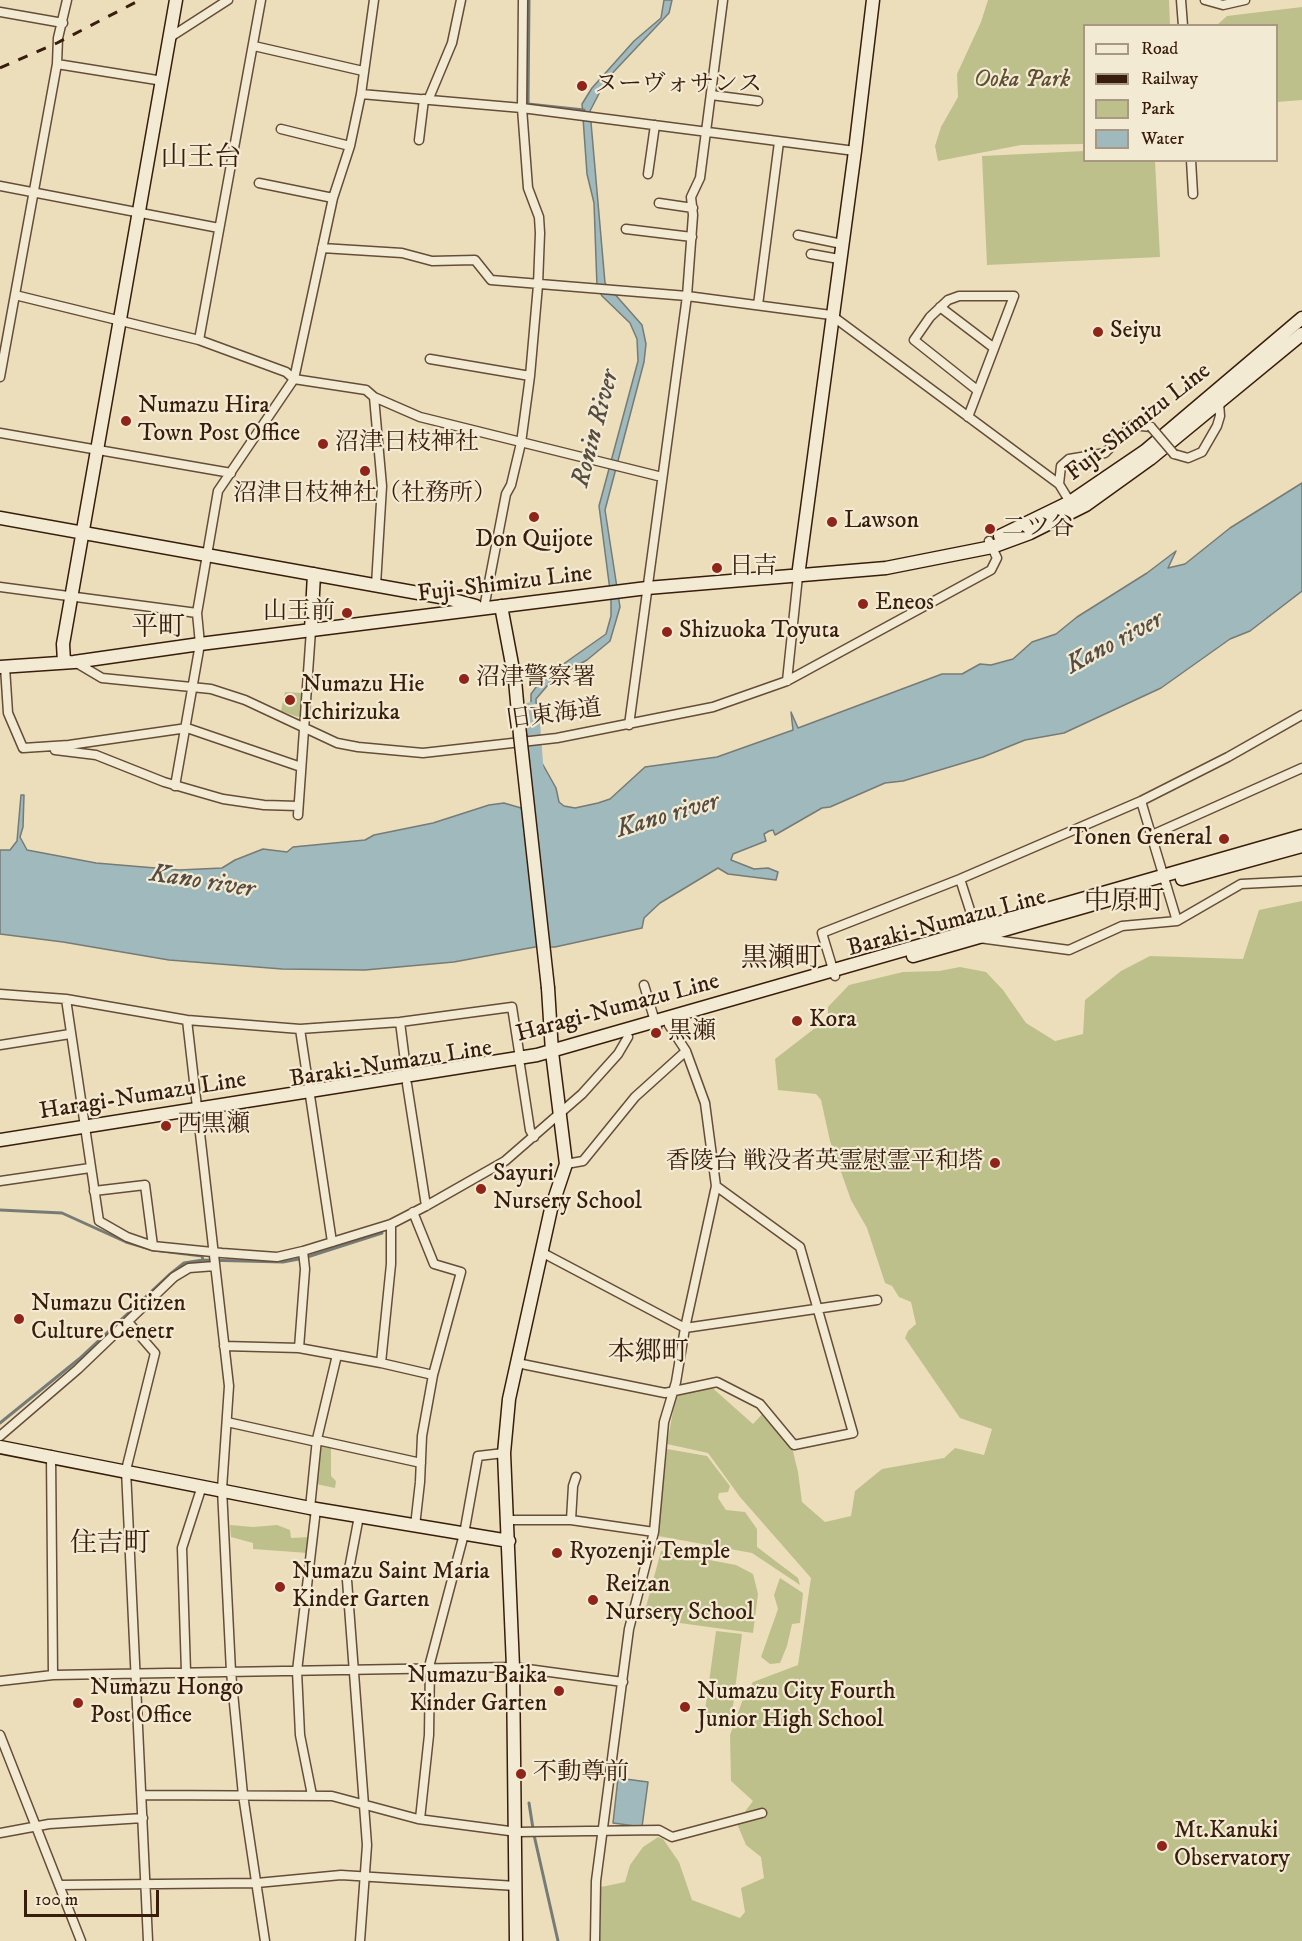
<!DOCTYPE html>
<html>
<head>
<meta charset="utf-8">
<style>
  body { margin:0 }
  #map { position:relative; width:1302px; height:1941px; overflow:hidden; background:#ecdebb; font-family:"IM FELL DW Pica",serif }
  canvas { display:block }
  .legend { position:absolute; left:1083px; top:24px; width:195px; height:138px; box-sizing:border-box; background:#f3ead3; border:2px solid #a89883; margin:0; padding:8px 10px; list-style:none; font-size:18px; color:#381d0c }
  .legend li { display:flex; align-items:center; gap:12px; height:30px }
  .legend b { width:30px; border:2px solid #a89883 }
  .scale { position:absolute; left:24px; top:1890px; width:135px; height:27px; box-sizing:border-box; border:3px solid #381d0c; border-top:0; padding-left:8px; font-size:18px; line-height:21px; white-space:nowrap; color:#381d0c; -webkit-text-stroke:4px #f3ead3; paint-order:stroke }
</style>
</head>
<body>
<div id="map">
<canvas width="1302" height="1941"></canvas>
<ul class="legend">
<li><b style="height:8px;background:#f3ead3"></b>Road</li>
<li><b style="height:8px;background:#381d0c"></b>Railway</li>
<li><b style="height:16px;background:#bec08c"></b>Park</li>
<li><b style="height:16px;background:#9fb9bc"></b>Water</li>
</ul>
<div class="scale">100 m</div>
</div>
<script>
const g = document.querySelector('canvas').getContext('2d');
g.lineJoin = 'round';
function fill(path, color) { g.fillStyle = color; g.fill(path, 'evenodd'); }
const poly = rows => new Path2D(rows.map(r => 'M' + r).join(''));
function trace(path, color, width, dash) { g.strokeStyle = color; g.lineWidth = width; g.lineCap = dash ? 'butt' : 'round'; g.setLineDash(dash || []); g.stroke(path); }
function write(font, color, halo, rows, align = 'center') {
  g.font = font + ' "IM FELL DW Pica","Noto Serif JP",serif'; g.lineWidth = 4.5; g.setLineDash([]); g.textBaseline = 'middle'; g.strokeStyle = halo; g.fillStyle = color; for (const [text, x, y, turn = 0] of rows) {
    g.save(); g.translate(x, y); g.rotate((+turn || 0) * Math.PI / 180); g.textAlign = isNaN(turn) ? turn : align; if (halo) g.strokeText(text, 0, 0); g.fillText(text, 0, 0); g.restore();
  }
}
fill(poly([
  [988,0,1169,0,1170,25,1084,26,1084,144,1021,145,938,161,935,146,941,127,958,97,957,74,981,22],
  [1302,7,1302,100,1277,102,1276,26,1217,25,1227,16],
  [1084,151,1084,160,1155,161,1160,257,987,265,982,156],
  [285,692,303,693,301,715,298,717,281,711],
  [1302,901,1302,1941,600,1941,601,1887,625,1882,630,1865,643,1847,658,1837,663,1839,679,1862,692,1900,740,1918,745,1912,741,1888,764,1878,761,1857,746,1845,738,1826,737,1822,753,1801,731,1781,730,1735,743,1699,753,1682,798,1665,811,1578,740,1497,708,1453,667,1444,676,1395,708,1384,753,1424,765,1411,791,1443,798,1472,802,1502,825,1522,851,1516,855,1491,882,1469,944,1458,955,1448,984,1455,992,1429,960,1418,905,1338,908,1331,916,1324,911,1302,899,1297,892,1286,885,1283,867,1228,851,1200,830,1141,821,1100,816,1094,778,1090,775,1059,828,1018,828,1007,849,985,903,972,939,971,960,967,986,972,1003,990,1026,1023,1055,1041,1083,1034,1085,1000,1121,971,1150,956,1243,959,1259,910],
  [318,1445,331,1447,331,1476,336,1481,335,1488,316,1484],
  [667,1449,707,1456,730,1486,728,1492,719,1493,718,1498,726,1510,745,1512,757,1529,757,1547,798,1578,800,1585,752,1553,658,1536],
  [230,1525,253,1527,277,1525,290,1530,291,1538,310,1537,308,1553,253,1549,253,1543,231,1537],
  [661,1551,736,1565,753,1574,758,1594,753,1633,643,1618],
  [780,1578,803,1593,800,1623,792,1624,787,1646,780,1663,770,1664,761,1657,778,1609,774,1595],
  [716,1631,742,1634,731,1722,704,1718]
]), '#bec08c');
const water = poly([
  [664,0,672,0,669,13,606,80,590,111,605,283,642,325,646,344,644,362,605,510,620,607,610,641,587,660,553,679,536,699,537,728,531,730,531,694,542,679,606,634,611,616,611,598,599,506,638,361,637,339,630,323,602,296,597,287,594,203,587,174,582,104,592,88,634,41,661,18,664,0],
  [1302,483,1302,591,1250,631,1230,639,1161,688,1064,733,1025,740,983,757,903,781,885,783,830,807,822,808,775,835,773,830,769,831,764,834,766,841,733,854,731,860,754,869,768,868,778,872,776,880,728,874,718,868,660,903,644,918,642,928,555,947,535,947,454,962,365,970,282,969,169,960,63,942,0,934,0,850,10,850,17,841,21,795,24,795,23,827,20,837,27,850,96,863,179,870,222,868,235,860,263,849,287,852,293,847,365,840,374,835,433,823,489,805,504,803,521,808,532,805,536,801,540,778,537,765,542,763,556,788,559,802,564,806,575,808,598,803,610,799,645,767,717,757,793,730,791,712,798,728,942,674,962,674,980,664,991,665,1013,659,1032,642,1056,634,1077,617,1147,573,1176,551,1168,568,1185,564,1230,528,1302,483],
  [618,1778,648,1782,642,1827,613,1823,618,1778]
]);
fill(water, '#9fb9bc');
trace(water, '#767b76', 1.5);
trace(poly([
  [529,0,528,104,584,110],
  [0,1210,62,1213,126,1242,153,1250,202,1256,203,1260,283,1262,304,1258,382,1233],
  [0,1423,79,1359,169,1275,184,1263,203,1260],
  [529,1803,534,1835,558,1941]
]), '#767b76', 3);
trace(poly([
  [531,710,539,815]
]), '#9fb9bc', 16);
const street = poly([
  [1181,0,1183,26],
  [1205,0,1223,5,1245,0],
  [0,12,63,23],
  [169,38,228,0],
  [254,46,363,71],
  [57,64,163,81],
  [361,94,522,108,855,151],
  [711,95,758,101],
  [429,98,452,43,461,0],
  [281,129,350,146],
  [419,140,424,99],
  [1191,160,1193,194],
  [648,174,655,125],
  [259,183,333,198],
  [0,186,219,228],
  [659,203,693,208],
  [626,229,692,237],
  [798,235,842,244],
  [322,248,402,253,432,261,475,260,491,280,687,296,831,315,1059,484,1070,502],
  [811,254,839,259],
  [15,295,199,340,286,372,294,379,366,390,374,397,420,417,662,477],
  [758,305,779,142],
  [940,307,994,348],
  [199,340,261,0],
  [430,359,530,376],
  [0,377,57,64,58,38,67,0],
  [374,397,382,486,376,585],
  [968,417,1014,296,959,296,948,300,930,317,914,340,977,390],
  [0,433,231,473],
  [1174,454,1188,458,1202,452,1217,426,1220,416,1219,403],
  [1059,484,1061,466,1069,459,1105,453,1132,425,1151,427],
  [0,587,197,613],
  [484,608,506,494,511,485,521,443,530,376,538,285,540,233,539,217,528,188,522,108,523,0],
  [75,662,102,678,211,689,245,700,337,743,358,747,423,753,557,738,713,707,787,681,991,570,997,558,989,541],
  [5,667,8,713,23,748,69,745,187,728,301,767],
  [787,681,798,576],
  [629,725,687,296,693,215,691,197,700,178,723,0],
  [55,750,96,755,164,782,223,799,264,805,298,806],
  [175,786,200,644,197,613,218,491,294,379,333,198,350,146,361,94,374,0],
  [1141,801,1177,921],
  [298,815,311,630],
  [1152,835,1302,768],
  [960,879,979,938,1069,950,1122,926,1177,921,1241,884,1302,881],
  [835,976,822,933,960,879,1141,801,1228,757,1302,715],
  [644,985,657,1028],
  [0,994,66,999,187,1020,300,1029,400,1022,512,1007,520,1058],
  [66,999,99,1221,127,1237,153,1246,222,1253,277,1257,303,1251,391,1224,426,1206,505,1161,582,1094,618,1054,628,1037],
  [187,1020,229,1386,222,1489,231,1672,243,1795,265,1941],
  [400,1022,407,1077],
  [300,1029,332,1242],
  [0,1045,70,1034],
  [520,1065,530,1130,534,1137],
  [407,1084,426,1206],
  [566,1164,583,1161,635,1097,686,1051],
  [0,1181,90,1168],
  [94,1191,145,1185,153,1246],
  [413,1212,434,1264,461,1272,433,1375,422,1436,420,1482,415,1526],
  [543,1253,685,1328,877,1300],
  [129,1323,155,1353,126,1470,148,1941],
  [224,1346,299,1348,381,1363,433,1375],
  [299,1348,305,1269,303,1251],
  [381,1363,391,1264,391,1224],
  [517,1363,665,1393,717,1382,760,1404,794,1445,853,1433,800,1247,716,1186],
  [227,1422,317,1442],
  [0,1436,78,1369,174,1277,189,1268,215,1266],
  [317,1440,421,1463],
  [51,1455,53,1675],
  [310,1508,317,1439,337,1355],
  [359,1516,347,1580,367,1845,360,1941],
  [507,1520,571,1520,654,1532],
  [571,1520,573,1486,576,1477],
  [186,1672,182,1548,202,1486],
  [0,1681,53,1675,513,1667,623,1682],
  [0,1735,81,1941],
  [142,1795,332,1796,418,1819,517,1832,659,1830,672,1837,762,1813],
  [312,1795,300,1735,297,1671,316,1509],
  [420,1819,429,1735,430,1663,464,1534,478,1456,504,1453],
  [0,1833,49,1824,143,1818],
  [59,1885,257,1883,341,1875,516,1886],
  [595,1941,596,1881,629,1629,654,1532,664,1422,676,1382,685,1328,716,1186,705,1103,686,1051,669,1025]
]);
const secondary = poly([
  [0,518,446,598,476,606],
  [1000,536,1070,502,1145,451,1302,318],
  [798,576,855,151,873,0],
  [501,606,515,680,520,735],
  [311,630,314,574],
  [64,662,63,644,176,0],
  [0,667,74,662,200,644,647,588,886,568,992,547,1030,533,1086,505,1150,459,1302,334],
  [1182,879,1302,846],
  [913,956,1136,892],
  [0,1140,537,1055,1302,836],
  [0,1447,310,1508,509,1541],
  [516,1941,513,1667,504,1453,509,1399,551,1209,566,1164,552,1052,548,988]
]);
trace(street, '#654d38', 11);
trace(secondary, '#381d0c', 15);
trace(street, '#f3ead3', 8);
trace(secondary, '#f3ead3', 12);
trace(poly([
  [0,68,57,43,140,0]
]), '#381d0c', 3, [10, 10]);
const streetBridge = poly([
  [1151,427,1174,454]
]);
const secondaryBridge = poly([
  [520,735,548,988]
]);
trace(streetBridge, '#654d38', 11, []);
trace(secondaryBridge, '#381d0c', 15, []);
trace(streetBridge, '#f3ead3', 8);
trace(secondaryBridge, '#f3ead3', 12);
for (const [x, y, r, color] of [
  [582,86,6,"#8f2418"],
  [1098,332,6,"#8f2418"],
  [126,421,6,"#8f2418"],
  [323,444,6,"#8f2418"],
  [365,471,6,"#8f2418"],
  [534,517,6,"#8f2418"],
  [832,522,6,"#8f2418"],
  [990,529,6,"#8f2418"],
  [717,568,6,"#8f2418"],
  [863,604,6,"#8f2418"],
  [347,613,6,"#8f2418"],
  [667,632,6,"#8f2418"],
  [464,679,6,"#8f2418"],
  [290,700,6,"#8f2418"],
  [1224,839,6,"#8f2418"],
  [797,1021,6,"#8f2418"],
  [656,1033,6,"#8f2418"],
  [166,1126,6,"#8f2418"],
  [995,1163,6,"#8f2418"],
  [481,1189,6,"#8f2418"],
  [19,1319,6,"#8f2418"],
  [557,1553,6,"#8f2418"],
  [280,1587,6,"#8f2418"],
  [593,1600,6,"#8f2418"],
  [559,1691,6,"#8f2418"],
  [78,1703,6,"#8f2418"],
  [685,1707,6,"#8f2418"],
  [521,1774,6,"#8f2418"],
  [1162,1846,6,"#8f2418"]
]) { const dot = new Path2D(); dot.arc(x, y, r, 0, 2 * Math.PI); g.fillStyle = color; g.fill(dot); trace(dot, '#f3ead3', 2); }
write('italic 24px', '#604e32', '#f3ead3', [
  ["Ooka Park",1022,81]
]);
write('24px', '#381d0c', '#f3ead3', [
  ["ヌーヴォサンス",594,86],
  ["Seiyu",1110,332],
  ["Numazu Hira",138,407],
  ["Town Post Office",138,435],
  ["沼津日枝神社",335,444],
  ["沼津日枝神社（社務所）",365,495,"center"],
  ["Lawson",844,522],
  ["二ツ谷",1002,529],
  ["Don Quijote",534,541,"center"],
  ["日吉",729,568],
  ["Eneos",875,604],
  ["山王前",335,613,"right"],
  ["Shizuoka Toyuta",679,632],
  ["沼津警察署",476,679],
  ["Numazu Hie",302,686],
  ["Ichirizuka",302,714],
  ["Tonen General",1212,839,"right"],
  ["Kora",809,1021],
  ["黒瀬",668,1033],
  ["西黒瀬",178,1126],
  ["香陵台 戦没者英霊慰霊平和塔",983,1163,"right"],
  ["Sayuri",493,1175],
  ["Nursery School",493,1203],
  ["Numazu Citizen",31,1305],
  ["Culture Cenetr",31,1333],
  ["Ryozenji Temple",569,1553],
  ["Numazu Saint Maria",292,1573],
  ["Kinder Garten",292,1601],
  ["Reizan",605,1586],
  ["Nursery School",605,1614],
  ["Numazu Baika",547,1677,"right"],
  ["Kinder Garten",547,1705,"right"],
  ["Numazu Hongo",90,1689],
  ["Post Office",90,1717],
  ["Numazu City Fourth",697,1693],
  ["Junior High School",697,1721],
  ["不動尊前",533,1774],
  ["Mt.Kanuki",1174,1832],
  ["Observatory",1174,1860]
], 'left');
write('24px', '#381d0c', '#f3ead3', [
  ["Fuji-Shimizu Line",1139,423,-38],
  ["Fuji-Shimizu Line",505,585,-7],
  ["旧東海道",554,716,-8],
  ["Baraki-Numazu Line",947,924,-15],
  ["Haragi-Numazu Line",618,1009,-15],
  ["Baraki-Numazu Line",391,1065,-9],
  ["Haragi-Numazu Line",143,1097,-9]
]);
write('italic 26px', '#574c41', '#f3ead3', [
  ["Ronin River",597,429,-75],
  ["Kano river",1115,644,-28],
  ["Kano river",668,817,-16],
  ["Kano river",202,883,9]
]);
write('27px', '#381d0c', '#f3ead3', [
  ["山王台",201,159],
  ["平町",158,629],
  ["中原町",1124,903],
  ["黒瀬町",781,960],
  ["本郷町",648,1354],
  ["住吉町",110,1545]
]);
</script>
</body>
</html>
